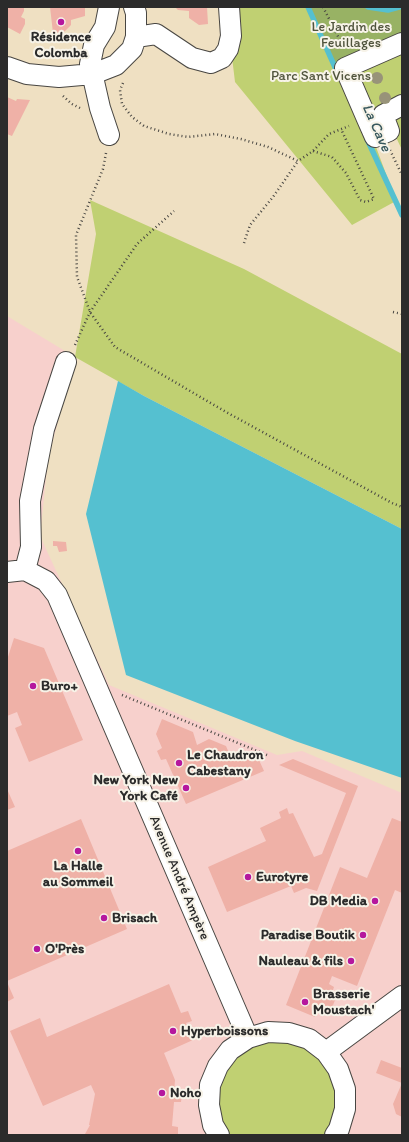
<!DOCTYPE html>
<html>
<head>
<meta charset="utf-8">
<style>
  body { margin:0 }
  #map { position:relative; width:409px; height:1142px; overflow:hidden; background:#efe0c2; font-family:Itim,sans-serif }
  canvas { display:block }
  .frame { position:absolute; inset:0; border:8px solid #2b2b2b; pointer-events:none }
</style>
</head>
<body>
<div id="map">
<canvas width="409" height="1142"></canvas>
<div class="frame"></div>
</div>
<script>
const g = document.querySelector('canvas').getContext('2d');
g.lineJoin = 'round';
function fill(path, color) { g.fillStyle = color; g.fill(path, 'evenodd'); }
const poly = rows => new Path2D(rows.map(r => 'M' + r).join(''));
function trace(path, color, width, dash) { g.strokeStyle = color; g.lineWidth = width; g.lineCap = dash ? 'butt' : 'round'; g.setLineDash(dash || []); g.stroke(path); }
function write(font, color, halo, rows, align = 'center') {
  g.font = font + ' Itim,sans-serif'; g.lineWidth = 4; g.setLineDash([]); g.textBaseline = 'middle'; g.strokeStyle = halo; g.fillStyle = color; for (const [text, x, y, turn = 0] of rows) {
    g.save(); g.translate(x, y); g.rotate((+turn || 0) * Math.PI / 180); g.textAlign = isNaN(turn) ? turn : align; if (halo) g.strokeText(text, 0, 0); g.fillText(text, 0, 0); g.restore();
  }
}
fill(poly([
  [7,316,75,357,48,459,40,536,109,685,277,755,302,751,402,793,402,1135,7,1135]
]), '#f7d0cc');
fill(poly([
  [226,7,402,7,402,150,388,120,369,128,396,201,352,225,235,82],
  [90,200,244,269,402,354,402,529,144,396,75,357,96,234],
  [289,1033,338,1069,335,1135,219,1135,210,1085,230,1050]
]), '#c0d072');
fill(poly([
  [308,7,402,7,402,43,337,72]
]), '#98b264');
fill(poly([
  [118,381,144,396,402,529,402,778,295,741,126,675,86,514]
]), '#55c0d0');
trace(poly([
  [308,7,338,74],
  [368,7,388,10,399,7],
  [367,139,402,215]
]), '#55c0d0', 5.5);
fill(poly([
  [7,7,24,7,24,11,21,17,25,19,25,24,20,34,7,27],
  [50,7,85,7,85,16,71,20,71,25,64,32,53,33],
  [175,7,207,7,208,24,199,25,189,18,189,11,178,10],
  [7,97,16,101,17,99,30,100,12,136,7,134],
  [53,541,66,542,67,551,59,552,57,546,53,546],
  [14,638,44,648,83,740,29,762,15,728,22,725,17,712,7,716,7,660],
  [162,719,193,732,197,745,209,739,226,746,231,758,242,753,259,760,264,771,186,804,166,759,161,760,157,751,162,748,156,734],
  [293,759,358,786,317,891,306,888,294,893,291,886,227,912,208,867,266,841,260,828,281,818,279,812,287,808,289,814,293,813,314,857,322,854,346,793,279,765],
  [7,789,15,807,7,810],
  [392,818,402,822,402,893,395,890,357,986,332,976,329,984,334,987,332,993,337,995,330,1013,318,1009,315,1017,286,1005,340,867,367,878],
  [81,819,127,929,7,981,7,851],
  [7,982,14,998,7,1002],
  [169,984,181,1013,188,1011,192,1021,186,1023,193,1040,164,1053,175,1080,174,1093,182,1093,181,1102,174,1102,172,1126,178,1127,178,1135,86,1135,85,1134,90,1125,89,1125,95,1094,91,1085,43,1106,10,1031,40,1018,47,1037],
  [381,1060,402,1068,402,1117,396,1114,393,1104,402,1083,376,1073]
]), '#efb1a7');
const minor = poly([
  [136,37,156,34,192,58,211,63,222,58,228,49,231,36,229,7],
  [402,43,345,68,367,119,375,137,389,131,383,115,402,105],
  [7,67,27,74,59,77,93,74,116,65,132,49,136,37,136,13,134,7],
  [109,135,100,108,90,64,94,45,105,27,109,7],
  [25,570,31,547,30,501,44,429,66,362],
  [7,572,25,570,46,581,57,595,248,1038],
  [326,1052,402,996],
  [219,1135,213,1125,209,1105,210,1085,218,1066,230,1050,248,1038,268,1032,289,1033,309,1039,326,1052,338,1069,345,1089,345,1109,339,1129,335,1135]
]);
trace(minor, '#484642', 22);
trace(poly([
  [323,7,344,48],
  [123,83,120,90,122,104,132,117,144,126,169,134,188,137,215,134,241,139,268,147,298,161,313,151,329,134,349,126],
  [63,96,72,104,80,108],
  [390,150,402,175],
  [313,151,332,157,346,173,360,200,366,202,374,199,341,129],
  [106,153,103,169,76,235,77,277,90,312,115,347,226,412,392,503,402,507],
  [244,243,250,225,273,197,298,161],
  [393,312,402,314],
  [75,345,90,312,137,244,174,211],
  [122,695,267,755]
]), '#484642', 2.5, [1, 3]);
trace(minor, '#fff', 20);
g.fillStyle = '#989379';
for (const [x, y] of [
  [377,78],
  [385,98]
]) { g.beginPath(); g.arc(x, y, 6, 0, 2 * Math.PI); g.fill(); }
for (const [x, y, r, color] of [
  [61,22,4,"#b5179e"],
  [33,686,4,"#b5179e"],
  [179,763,4,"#b5179e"],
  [186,788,4,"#b5179e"],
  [78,851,4,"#b5179e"],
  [248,877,4,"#b5179e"],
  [375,901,4,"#b5179e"],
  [104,918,4,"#b5179e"],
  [363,935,4,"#b5179e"],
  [37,949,4,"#b5179e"],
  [351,961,4,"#b5179e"],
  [305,1002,4,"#b5179e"],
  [173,1031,4,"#b5179e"],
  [162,1093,4,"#b5179e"]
]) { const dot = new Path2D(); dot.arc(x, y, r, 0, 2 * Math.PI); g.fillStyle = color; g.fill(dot); trace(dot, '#f7f3e8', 1.5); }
write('14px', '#50543d', '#f7f3e8', [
  ["Le Jardin des",351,27],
  ["Feuillages",351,43],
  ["Parc Sant Vicens",321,76]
]);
write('bold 14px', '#2b2b2b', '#f7f3e8', [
  ["Résidence",61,37,"center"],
  ["Colomba",61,53,"center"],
  ["Buro+",41,686],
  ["Le Chaudron",187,755],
  ["Cabestany",187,771],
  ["New York New",178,780,"right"],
  ["York Café",178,796,"right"],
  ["La Halle",78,866,"center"],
  ["au Sommeil",78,882,"center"],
  ["Eurotyre",256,877],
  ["DB Media",367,901,"right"],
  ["Brisach",112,918],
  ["Paradise Boutik",355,935,"right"],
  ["O'Près",45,949],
  ["Nauleau & fils",343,961,"right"],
  ["Brasserie",313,994],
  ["Moustach'",313,1010],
  ["Hyperboissons",181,1031],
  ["Noho",170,1093]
], 'left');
write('14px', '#2b2b2b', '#f7f3e8', [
  ["Avenue André Ampère",179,878,67]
]);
write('italic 15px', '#38585d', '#f7f3e8', [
  ["La Cave",376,128,66]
]);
</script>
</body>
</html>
